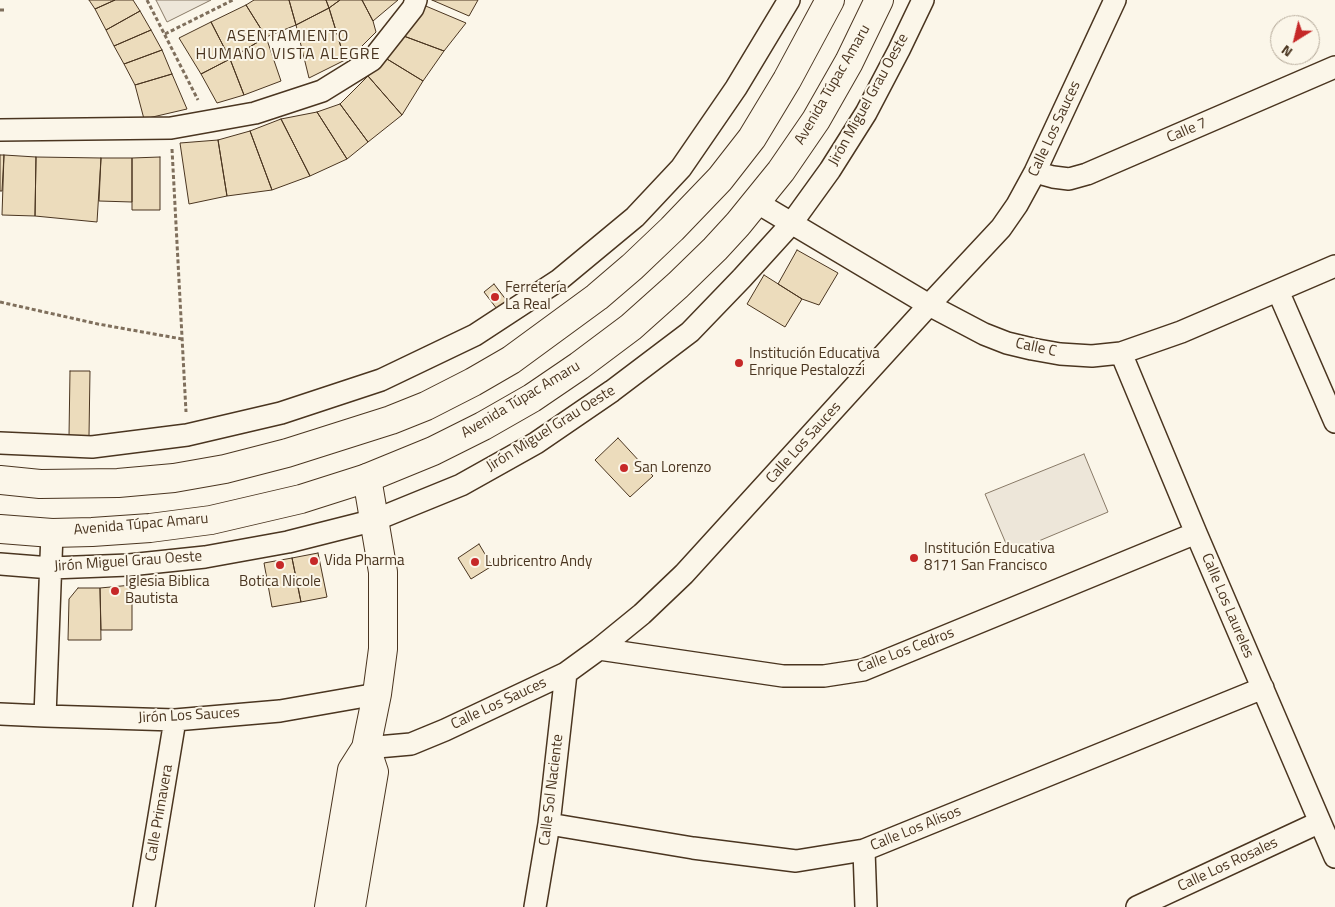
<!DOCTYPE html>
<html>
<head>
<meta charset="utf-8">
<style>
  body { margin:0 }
  #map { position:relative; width:1335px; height:907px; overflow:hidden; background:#fbf6e9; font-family:"Titillium Web",sans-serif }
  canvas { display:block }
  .north { position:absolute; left:1270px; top:15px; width:50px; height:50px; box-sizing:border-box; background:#fbf6e9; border:1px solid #b4a999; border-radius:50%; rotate:216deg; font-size:14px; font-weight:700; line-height:20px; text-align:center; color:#4a3520 }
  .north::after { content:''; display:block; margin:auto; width:18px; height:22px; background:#c62828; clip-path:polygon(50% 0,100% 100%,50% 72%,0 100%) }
</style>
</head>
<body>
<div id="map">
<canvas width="1335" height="907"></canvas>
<div class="north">N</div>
</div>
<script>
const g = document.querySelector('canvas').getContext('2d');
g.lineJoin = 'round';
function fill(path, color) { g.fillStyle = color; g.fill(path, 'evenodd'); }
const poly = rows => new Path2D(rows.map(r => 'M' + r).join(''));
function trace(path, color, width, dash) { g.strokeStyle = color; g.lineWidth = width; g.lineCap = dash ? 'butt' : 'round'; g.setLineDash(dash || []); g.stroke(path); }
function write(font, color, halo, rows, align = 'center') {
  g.font = font + ' "Titillium Web",sans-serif'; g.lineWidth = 4; g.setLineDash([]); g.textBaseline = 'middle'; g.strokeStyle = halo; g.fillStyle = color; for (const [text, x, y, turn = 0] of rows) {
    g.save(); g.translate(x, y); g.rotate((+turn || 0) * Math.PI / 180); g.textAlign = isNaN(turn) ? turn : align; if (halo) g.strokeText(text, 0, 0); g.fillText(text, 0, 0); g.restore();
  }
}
const green = poly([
  [156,0,211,0,167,22,156,0],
  [1084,454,1108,512,1010,553,985,494,1084,454]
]);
fill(green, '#ede6d9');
trace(green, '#887966', 1);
const building = poly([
  [89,0,115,0,95,9,89,0],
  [115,0,133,0,140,11,106,30,95,9,115,0],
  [254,0,289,0,296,25,266,37,246,5,254,0],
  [289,0,326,0,329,8,296,25,289,0],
  [326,0,340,0,329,8,326,0],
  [340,0,362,0,373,21,376,32,355,53,345,60,329,8,340,0],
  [362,0,398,0,373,21,362,0],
  [432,0,478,0,469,16,432,0],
  [421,4,466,23,444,51,401,35,421,4],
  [246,5,266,37,230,59,211,22,246,5],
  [329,8,345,60,309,78,296,25,329,8],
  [140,11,151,30,114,46,106,30,140,11],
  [211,22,230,59,201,74,179,38,211,22],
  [151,30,162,50,124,64,114,46,151,30],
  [401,35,444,51,423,81,387,59,401,35],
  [266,37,281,81,244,95,230,59,266,37],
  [162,50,172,74,135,85,124,64,162,50],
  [230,59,244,95,217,103,201,74,230,59],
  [387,59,423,81,402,115,368,76,387,59],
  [172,74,187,109,144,119,135,85,172,74],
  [368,76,402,115,368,142,340,104,368,76],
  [340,104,368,142,347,159,317,112,340,104],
  [317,112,347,159,310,176,281,119,317,112],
  [281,119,310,176,272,190,250,131,281,119],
  [250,131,272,190,227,196,218,140,250,131],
  [218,140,227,196,189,204,180,143,218,140],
  [0,155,4,155,2,191,0,191,0,155],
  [4,155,36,157,35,216,2,215,4,155],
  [36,157,101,158,97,222,35,216,36,157],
  [160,157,160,210,132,210,132,158,160,157],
  [101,158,132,158,132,202,99,201,101,158],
  [797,250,838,273,819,305,802,299,778,284,797,250],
  [764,275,802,299,785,327,747,304,764,275],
  [494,284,507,301,497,309,484,292,494,284],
  [70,371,90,371,89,436,69,436,70,371],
  [618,438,653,476,630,497,595,460,618,438],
  [479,544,492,566,471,579,458,558,479,544],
  [318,553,327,597,301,602,292,558,318,553],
  [292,558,301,602,272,607,264,563,292,558],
  [132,585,132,630,101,630,100,588,132,585],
  [78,588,100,588,101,640,68,640,69,599,78,588]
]);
fill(building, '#ecdcbc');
trace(building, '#4a3520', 1);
const street = poly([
  [0,130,171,128,255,113,322,91,372,60,413,8,416,0],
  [1035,172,1053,177,1069,179,1087,174,1335,67],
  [756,202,929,305,984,334,1007,343,1032,349,1060,354,1092,356,1121,353,1181,332,1335,266],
  [1278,291,1335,422],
  [1121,353,1196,533,1335,857],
  [0,443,92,447,187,435,281,413,381,380,475,335,559,280,635,217,681,168,736,88,789,0],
  [0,564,51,568,129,565,205,557,288,542,375,520,461,485,536,443,612,391,690,332,742,278,791,224,830,170,866,113,899,50,923,0],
  [599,649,783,676,824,676,863,670,1196,533],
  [0,714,45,716,175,720,280,711,377,694],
  [45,716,52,533],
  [366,748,411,744,445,730,566,673,599,649,642,614,684,574,929,305,1001,228,1017,205,1035,172,1115,0],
  [549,824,693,848,796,861,864,850,1263,688],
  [864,850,866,907],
  [144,907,175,720],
  [535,907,549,824,566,673],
  [1137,907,1320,822]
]);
const secondary = poly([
  [329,907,352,770,366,748,377,694,383,649,383,572,367,478],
  [351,907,374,772,366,748]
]);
const highway = poly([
  [0,480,40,484,118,483,174,478,225,469,287,453,391,420,426,406,473,382,511,360,597,297,632,267,672,229,720,179,752,138,787,80,830,0],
  [0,529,52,533,92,532,150,528,211,520,301,499,367,478,433,451,483,426,532,398,579,366,631,327,678,285,715,249,738,224,781,171,816,120,849,62,879,0]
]);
trace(street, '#4a3520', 24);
trace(secondary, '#4a3520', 30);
trace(highway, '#4a3520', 30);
trace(poly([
  [147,0,198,100],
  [0,10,6,10],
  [165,34,233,0],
  [172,149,186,412],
  [0,302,98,324,182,339]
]), '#7f6f5c', 3, [4, 2.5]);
trace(street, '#fbf6e9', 21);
trace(secondary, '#fbf6e9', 28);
trace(highway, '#fbf6e9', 28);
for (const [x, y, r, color] of [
  [495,297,5,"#c62828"],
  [739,363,5,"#c62828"],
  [624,468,5,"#c62828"],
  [914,558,5,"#c62828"],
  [314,561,5,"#c62828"],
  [475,562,5,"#c62828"],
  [280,565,5,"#c62828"],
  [115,591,5,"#c62828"]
]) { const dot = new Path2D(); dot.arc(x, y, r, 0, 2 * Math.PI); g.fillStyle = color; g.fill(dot); trace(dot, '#fbf6e9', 2); }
write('15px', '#4a3520', '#fbf6e9', [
  ["Avenida Túpac Amaru",833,85,-60],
  ["Jirón Miguel Grau Oeste",869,100,-61],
  ["Calle Los Sauces",1055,129,-65],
  ["Calle 7",1187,131,-23],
  ["Calle C",1036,348,12],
  ["Avenida Túpac Amaru",521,400,-31],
  ["Jirón Miguel Grau Oeste",551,429,-32],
  ["Calle Los Sauces",804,443,-48],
  ["Avenida Túpac Amaru",141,525,-5],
  ["Jirón Miguel Grau Oeste",128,562,-4],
  ["Calle Los Laureles",1227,606,67],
  ["Calle Los Cedros",906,651,-21],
  ["Calle Los Sauces",499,704,-25],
  ["Jirón Los Sauces",189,716,-3],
  ["Calle Sol Naciente",552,790,-83],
  ["Calle Primavera",160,813,-80],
  ["Calle Los Alisos",916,829,-22],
  ["Calle Los Rosales",1228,865,-25]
]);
write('15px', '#4a3520', '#fbf6e9', [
  ["Ferretería",505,288],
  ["La Real",505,305],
  ["Institución Educativa",749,354],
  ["Enrique Pestalozzi",749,371],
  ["San Lorenzo",634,468],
  ["Institución Educativa",924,549],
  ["8171 San Francisco",924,566],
  ["Vida Pharma",324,561],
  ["Lubricentro Andy",485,562],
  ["Iglesia Biblica",125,582],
  ["Bautista",125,599],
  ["Botica Nicole",280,582,"center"]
], 'left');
g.letterSpacing = '1px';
write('16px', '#4a3520', '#fbf6e9', [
  ["ASENTAMIENTO",288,37],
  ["HUMANO VISTA ALEGRE",288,55]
]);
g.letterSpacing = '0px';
</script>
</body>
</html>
